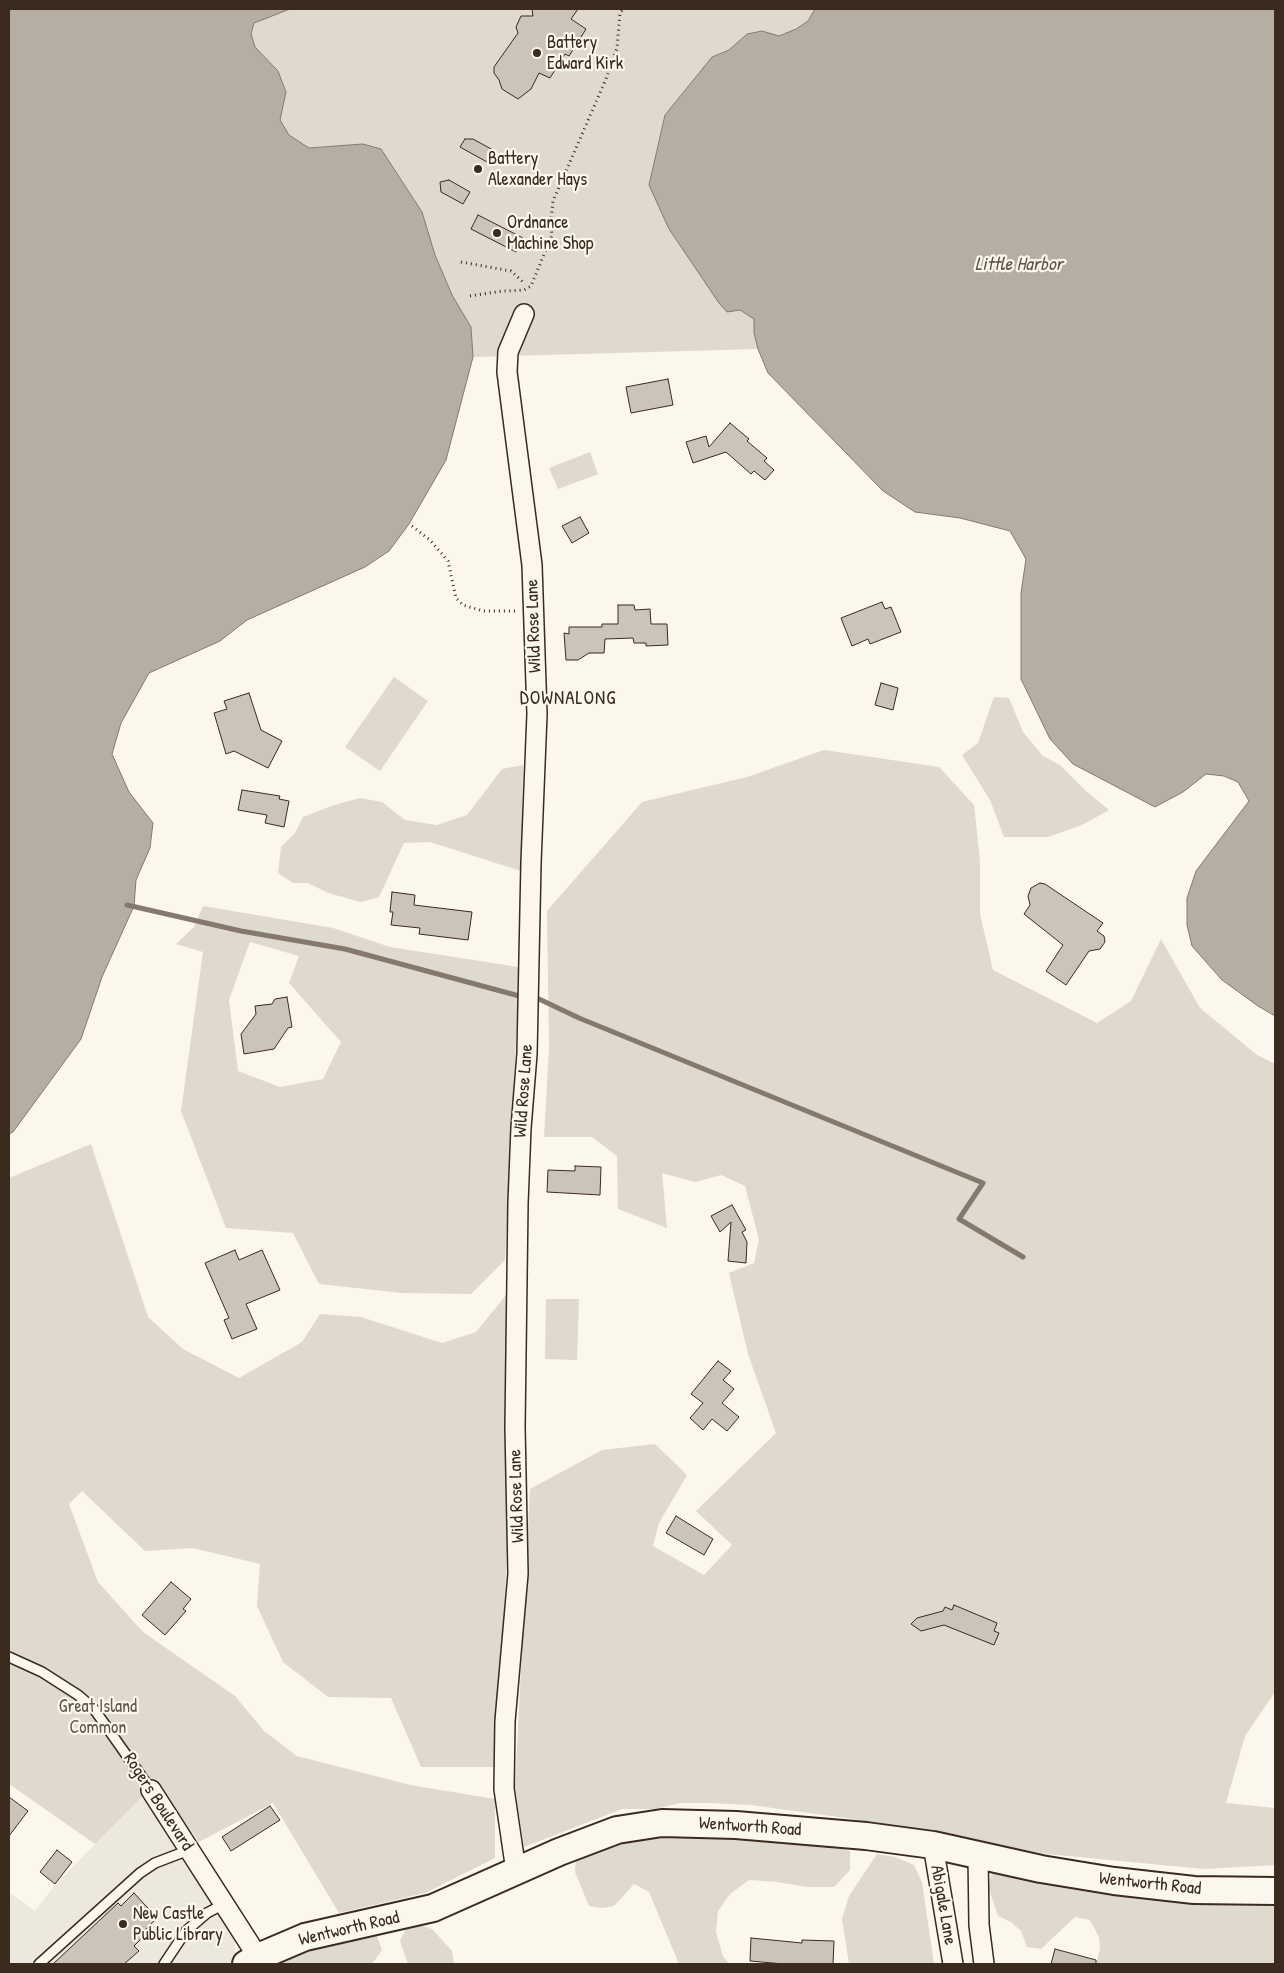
<!DOCTYPE html>
<html>
<head>
<meta charset="utf-8">
<style>
  body { margin:0 }
  #map { position:relative; width:1284px; height:1973px; overflow:hidden; background:#fbf7ec; font-family:"Patrick Hand",sans-serif }
  canvas { display:block }
  .frame { position:absolute; inset:0; border:10px solid #3b2a1e; pointer-events:none }
</style>
</head>
<body>
<div id="map">
<canvas width="1284" height="1973"></canvas>
<div class="frame"></div>
</div>
<script>
const g = document.querySelector('canvas').getContext('2d');
g.lineJoin = 'round';
function fill(path, color) { g.fillStyle = color; g.fill(path, 'evenodd'); }
const poly = rows => new Path2D(rows.map(r => 'M' + r).join(''));
function trace(path, color, width, dash) { g.strokeStyle = color; g.lineWidth = width; g.lineCap = dash ? 'butt' : 'round'; g.setLineDash(dash || []); g.stroke(path); }
function write(font, color, halo, rows, align = 'center') {
  g.font = font + ' "Patrick Hand",sans-serif'; g.lineWidth = 4.5; g.setLineDash([]); g.textBaseline = 'middle'; g.strokeStyle = halo; g.fillStyle = color; for (const [text, x, y, turn = 0] of rows) {
    g.save(); g.translate(x, y); g.rotate((+turn || 0) * Math.PI / 180); g.textAlign = isNaN(turn) ? turn : align; if (halo) g.strokeText(text, 0, 0); g.fillText(text, 0, 0); g.restore();
  }
}
fill(poly([
  [143,1796,185,1865,235,1934,235,1959,228,1964,9,1964,9,1892,35,1911,54,1886]
]), '#ede8dd');
fill(poly([
  [290,9,815,9,808,21,796,29,779,36,762,31,747,34,729,50,712,57,665,115,649,185,740,310,754,319,754,333,758,349,473,357,471,327,452,295,435,255,422,213,381,149,363,144,309,148,289,135,280,120,286,92,278,71,255,47,251,35,254,23],
  [590,452,598,474,558,489,549,468],
  [394,677,428,701,380,771,345,747],
  [994,697,1009,698,1023,732,1043,756,1060,765,1087,792,1109,810,1082,825,1048,837,1004,837,990,800,962,755,978,743],
  [824,750,939,767,974,805,980,861,980,914,993,970,1097,1023,1131,1001,1161,939,1200,1008,1257,1055,1275,1064,1275,1692,1245,1736,1226,1803,1275,1808,1275,1865,1204,1869,1047,1854,853,1819,751,1805,710,1803,680,1803,656,1809,622,1809,524,1847,515,1788,530,1489,602,1450,655,1444,687,1475,659,1523,653,1546,704,1575,732,1545,696,1511,776,1433,748,1354,729,1273,754,1263,759,1240,745,1186,721,1175,695,1182,662,1173,667,1228,618,1209,617,1156,592,1137,544,1137,549,1047,547,911,642,802,747,777],
  [523,765,521,871,430,842,404,843,379,897,361,902,328,893,308,883,293,883,278,873,281,847,295,833,303,817,331,806,360,798,382,802,405,820,437,825,467,815,502,769],
  [203,906,333,928,390,947,518,967,517,1020,505,1260,471,1294,402,1293,319,1284,293,1233,226,1228,181,1111,203,952,176,944,194,927],
  [250,942,299,956,289,983,341,1042,323,1079,280,1087,238,1071,229,1000],
  [91,1144,148,1317,183,1349,239,1378,302,1342,320,1314,361,1317,442,1343,476,1332,515,1284,506,1575,495,1767,421,1767,391,1698,328,1697,283,1662,257,1606,260,1564,193,1548,145,1551,82,1491,69,1504,98,1582,143,1632,235,1696,264,1731,297,1756,410,1785,495,1799,495,1858,425,1893,339,1913,273,1803,199,1842,158,1785,143,1796,95,1844,9,1784,9,1178],
  [546,1299,579,1299,577,1360,545,1359],
  [670,1830,824,1843,850,1851,850,1870,834,1887,808,1887,777,1882,749,1880,730,1894,718,1911,716,1932,723,1956,729,1964,679,1964,649,1892,634,1884,614,1906,603,1908,589,1906,575,1872,576,1859,593,1850],
  [877,1854,895,1857,914,1865,922,1882,934,1964,849,1964,842,1919,849,1896],
  [992,1873,1070,1887,1275,1902,1275,1964,1096,1964,1100,1949,1099,1937,1090,1920,1075,1917,1041,1949,1027,1947,1021,1931,1011,1922,998,1916,988,1886],
  [409,1922,432,1929,452,1951,454,1964,408,1964,400,1941],
  [376,1933,382,1950,372,1964,272,1964,293,1953,341,1938]
]), '#dfd9ce');
const water = poly([
  [9,9,290,9,254,23,251,34,255,47,278,71,286,92,280,120,289,135,309,148,363,144,381,149,422,212,435,255,452,295,471,327,473,357,446,460,409,524,389,551,365,567,247,620,220,641,149,673,121,723,112,754,129,792,153,823,150,848,136,880,134,906,102,977,81,1039,13,1132,9,1134,9,9],
  [815,9,1275,9,1275,1016,1258,1006,1222,980,1192,946,1187,925,1187,898,1196,871,1249,801,1238,782,1224,776,1206,774,1183,792,1155,807,1073,764,1050,739,1021,679,1021,593,1026,559,1010,531,960,518,915,512,883,491,768,373,758,349,754,333,754,319,740,310,727,312,719,303,669,229,649,185,665,115,712,57,729,50,747,34,762,31,779,36,796,29,808,21,815,9]
]);
fill(water, '#b6aea2');
trace(water, '#85796d', 1);
trace(poly([
  [127,905,241,931,345,949,523,997],
  [539,999,579,1018,983,1183,959,1219,1023,1257]
]), '#85796d', 5);
const building = poly([
  [532,9,578,9,571,19,586,29,569,56,565,54,550,78,539,73,531,89,518,99,502,89,499,80,494,73,494,67,518,33,516,27,521,16,533,16,532,9],
  [465,139,473,139,493,150,487,162,460,147,465,139],
  [449,180,470,192,463,204,441,192,440,182,449,180],
  [478,215,523,238,516,252,471,229,478,215],
  [668,379,673,405,631,413,626,387,668,379],
  [730,423,749,439,747,441,767,458,764,461,774,470,765,480,754,471,751,474,726,452,693,463,686,442,706,436,709,447,730,423],
  [580,517,589,533,572,543,562,526,580,517],
  [882,602,885,609,891,607,901,632,870,644,868,639,852,646,841,618,882,602],
  [618,605,634,605,635,610,650,609,651,624,667,624,668,645,646,646,646,643,634,643,633,638,605,639,604,653,589,653,578,660,566,660,564,633,569,634,569,627,602,627,602,624,618,624,618,605],
  [881,683,898,688,893,710,875,705,881,683],
  [249,693,261,730,282,741,268,768,234,751,226,754,214,713,227,709,224,701,249,693],
  [242,790,280,796,279,799,289,801,284,827,265,823,267,815,238,810,242,790],
  [1040,883,1045,884,1103,923,1097,931,1104,936,1105,942,1100,949,1089,951,1066,985,1046,971,1063,945,1024,914,1030,905,1028,896,1031,888,1040,883],
  [392,892,415,895,414,905,472,912,468,940,419,934,420,928,391,925,393,912,390,912,392,892],
  [287,997,292,1027,288,1028,274,1049,244,1054,241,1034,256,1014,255,1006,272,1004,275,999,287,997],
  [575,1166,601,1167,600,1195,547,1192,548,1170,575,1171,575,1166],
  [732,1205,746,1230,742,1232,747,1242,746,1263,728,1261,731,1222,720,1232,711,1216,732,1205],
  [235,1250,239,1260,262,1250,280,1290,246,1304,257,1329,232,1339,224,1320,229,1318,205,1263,235,1250],
  [718,1361,731,1371,723,1380,734,1389,722,1403,739,1417,727,1431,712,1419,703,1430,690,1418,703,1403,691,1394,718,1361],
  [676,1516,713,1539,704,1555,666,1533,676,1516],
  [171,1582,191,1599,183,1609,186,1611,165,1635,142,1615,171,1582],
  [954,1605,997,1623,994,1631,999,1633,994,1645,944,1625,921,1631,911,1624,917,1618,943,1611,945,1607,952,1610,954,1605],
  [9,1797,28,1811,9,1836,9,1797],
  [270,1806,280,1820,231,1851,222,1837,270,1806],
  [57,1850,72,1862,55,1884,40,1872,57,1850],
  [134,1893,157,1918,145,1930,147,1933,134,1946,139,1951,124,1964,53,1964,118,1903,121,1906,134,1893],
  [751,1938,802,1943,802,1940,834,1941,833,1964,784,1964,750,1961,751,1938],
  [1055,1949,1096,1960,1096,1964,1051,1964,1055,1949]
]);
fill(building, '#ccc4b9');
trace(building, '#3b2a1e', 1);
const service = poly([
  [9,1657,42,1672,78,1695,94,1709,151,1790],
  [39,1964,140,1873,155,1863,189,1850],
  [164,1964,186,1931,207,1913,224,1904]
]);
const minor = poly([
  [151,1790,258,1957],
  [933,1845,953,1964],
  [978,1854,979,1925,984,1964],
  [516,1871,504,1789,505,1721,518,1574,515,1427,518,1203,521,1128,527,1054,531,863,537,714,532,565,507,372,508,352,524,314]
]);
const secondary = poly([
  [246,1964,258,1957,305,1937,433,1908,559,1852,617,1830,662,1823,736,1825,866,1836,933,1845,1041,1869,1114,1881,1194,1890,1275,1891]
]);
trace(service, '#3b2a1e', 12);
trace(minor, '#3b2a1e', 22);
trace(secondary, '#3b2a1e', 30);
trace(poly([
  [461,262,511,271,523,282],
  [470,296,503,291,524,290,531,286,552,235,551,220,553,201,606,79,617,48,620,13,623,9],
  [412,526,430,540,448,561,456,598,463,605,483,611,518,611]
]), '#3b2a1e', 3, [1, 4]);
trace(service, '#fbf7ec', 9);
trace(minor, '#fbf7ec', 19);
trace(secondary, '#fbf7ec', 26);
for (const [x, y, r, color] of [
  [537,53,5,"#3b2a1e"],
  [478,169,5,"#3b2a1e"],
  [497,233,5,"#3b2a1e"],
  [123,1924,5,"#3b2a1e"]
]) { const dot = new Path2D(); dot.arc(x, y, r, 0, 2 * Math.PI); g.fillStyle = color; g.fill(dot); trace(dot, '#fbf7ec', 2); }
write('18px', '#3b2a1e', '#fbf7ec', [
  ["Battery",547,43],
  ["Edward Kirk",547,64],
  ["Battery",488,159],
  ["Alexander Hays",488,180],
  ["Ordnance",507,223],
  ["Machine Shop",507,244],
  ["New Castle",133,1914],
  ["Public Library",133,1935]
], 'left');
write('18px', '#3b2a1e', '#fbf7ec', [
  ["Wild Rose Lane",534,626,-92],
  ["Wild Rose Lane",524,1091,-86],
  ["Wild Rose Lane",517,1496,-92],
  ["Rogers Boulevard",158,1802,57],
  ["Wentworth Road",750,1827,4],
  ["Wentworth Road",1150,1884,6],
  ["Abigale Lane",943,1905,80],
  ["Wentworth Road",349,1929,-13]
]);
write('18px', '#64564a', '#fbf7ec', [
  ["Great Island",98,1707],
  ["Common",98,1728]
]);
write('italic 19px', '#605246', '#fbf7ec', [
  ["Little Harbor",1019,265]
]);
g.letterSpacing = '1px';
write('19px', '#3b2a1e', '#fbf7ec', [
  ["DOWNALONG",568,699]
]);
g.letterSpacing = '0px';
</script>
</body>
</html>
